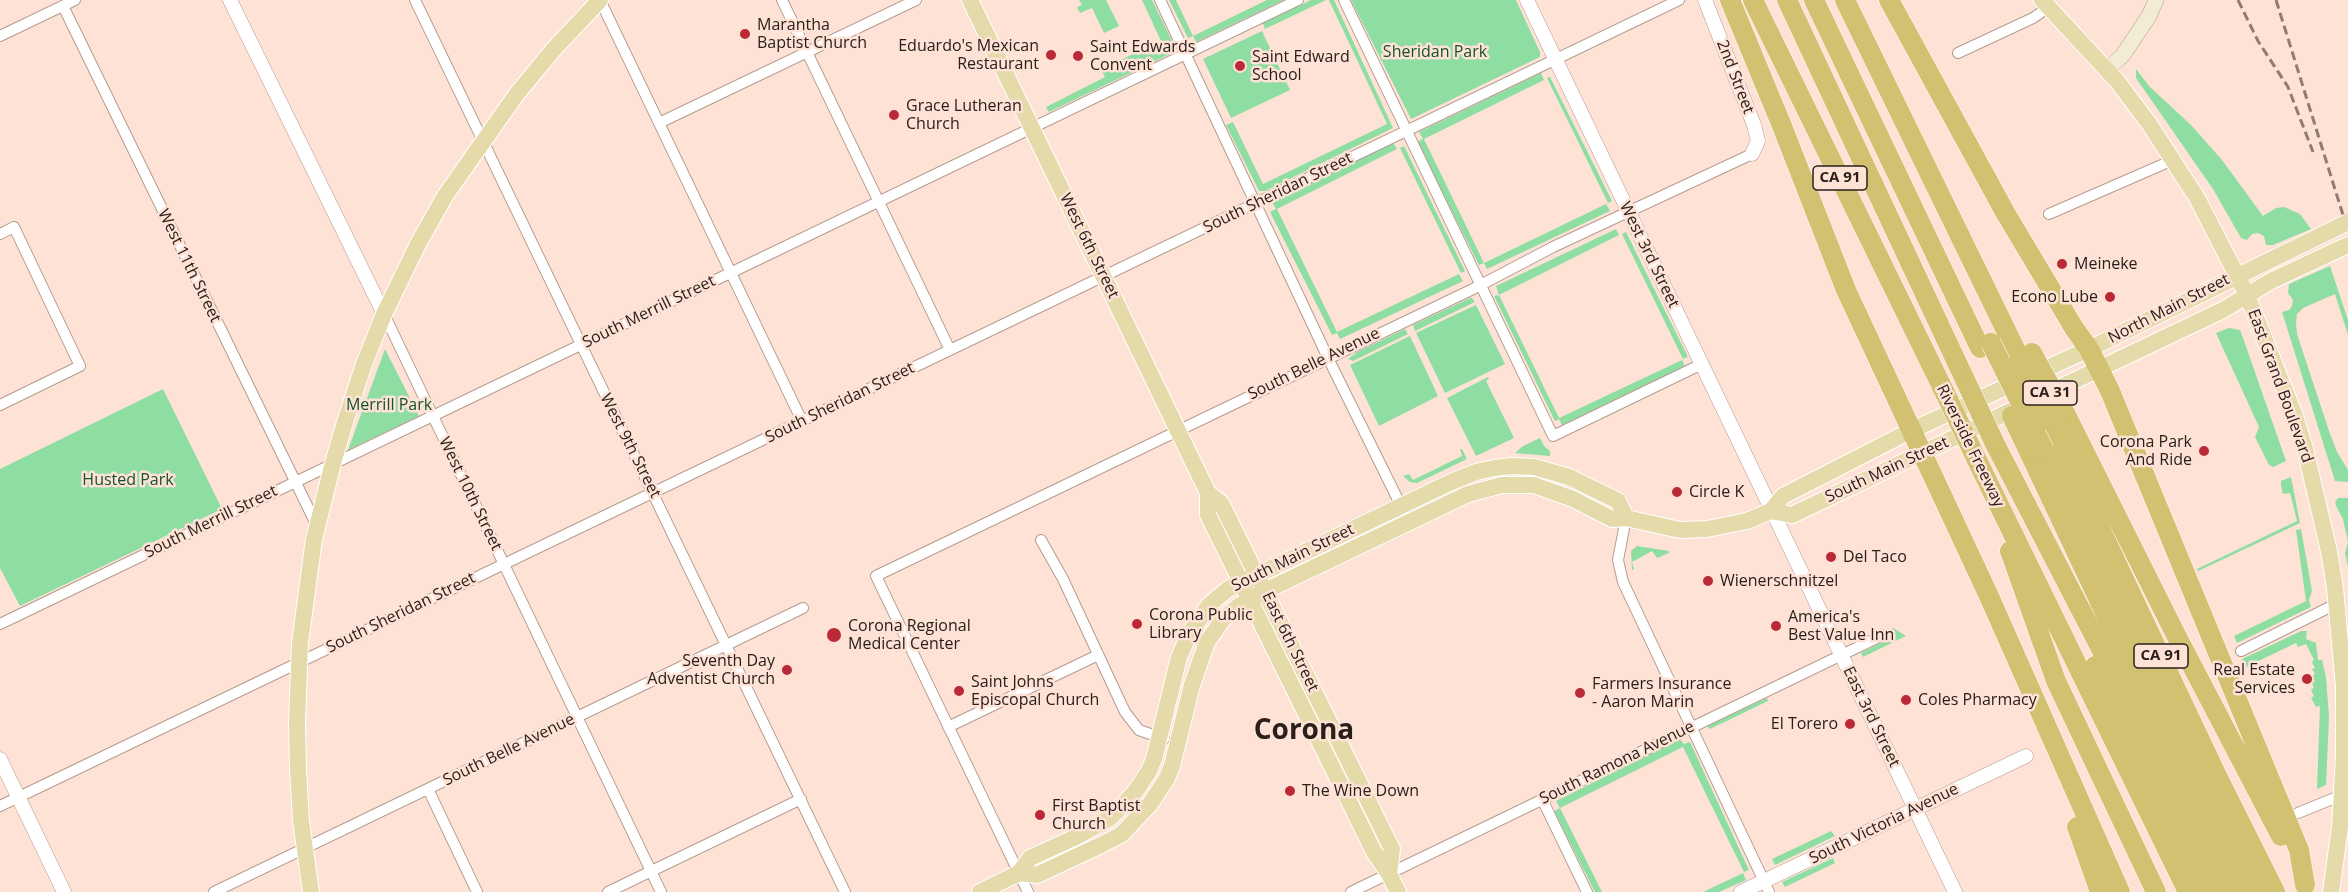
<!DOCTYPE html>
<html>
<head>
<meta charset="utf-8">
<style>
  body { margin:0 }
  canvas { display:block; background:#fee2d6 }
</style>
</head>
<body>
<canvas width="2348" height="892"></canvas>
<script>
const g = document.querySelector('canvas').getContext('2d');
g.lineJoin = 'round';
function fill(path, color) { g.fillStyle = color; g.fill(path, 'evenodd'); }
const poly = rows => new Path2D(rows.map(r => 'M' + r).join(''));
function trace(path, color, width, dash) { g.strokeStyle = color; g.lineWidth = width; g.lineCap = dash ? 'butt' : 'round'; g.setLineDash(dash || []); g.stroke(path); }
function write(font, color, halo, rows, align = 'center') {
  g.font = font + ' "Open Sans",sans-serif'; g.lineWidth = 5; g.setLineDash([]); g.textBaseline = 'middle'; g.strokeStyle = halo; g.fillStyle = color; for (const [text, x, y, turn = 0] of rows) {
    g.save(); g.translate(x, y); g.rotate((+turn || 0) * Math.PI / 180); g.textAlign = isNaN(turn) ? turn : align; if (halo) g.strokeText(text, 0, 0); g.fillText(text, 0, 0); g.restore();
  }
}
fill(poly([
  [1079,0,1106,0,1119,26,1104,33,1092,8,1080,13,1077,7,1082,5],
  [1142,0,1152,0,1173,43,1166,47,1170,54,1049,112,1046,107,1105,77,1101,69,1161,41],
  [1169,0,1176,0,1193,36,1267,0,1284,0,1196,42,1193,36,1188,38],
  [1311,0,1326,0,1265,29,1263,23],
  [1329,0,1334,0,1393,128,1265,191,1259,191,1226,125,1233,122,1263,184,1387,124],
  [1351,0,1516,0,1540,52,1540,57,1411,119],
  [1262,31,1290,90,1231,118,1203,59],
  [2136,69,2150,87,2191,125,2222,160,2263,216,2276,208,2284,207,2300,214,2311,229,2273,245,2266,245,2264,236,2258,233,2252,234,2247,240,2241,238,2213,189,2136,78],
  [1541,73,1544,80,1424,139,1484,263,1606,204,1610,211,1487,269,1484,263,1479,265,1417,142,1423,139,1419,132],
  [1550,77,1612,201,1608,203,1547,78],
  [1393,143,1397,149,1277,209,1337,332,1459,274,1463,281,1340,339,1337,333,1332,335,1270,212,1276,209,1272,202],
  [1404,146,1465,271,1461,273,1400,148],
  [1616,229,1619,235,1499,295,1559,418,1682,360,1685,366,1562,425,1559,419,1555,421,1494,296,1499,295,1496,286],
  [1626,232,1688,357,1683,359,1622,234],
  [2330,266,2348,320,2348,335,2335,294,2303,308,2297,314,2296,323,2297,334,2329,431,2337,452,2348,470,2348,482,2335,481,2282,312,2289,310,2292,306,2293,300,2288,293,2289,284],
  [1470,298,1472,298,1475,302,1415,331,1413,325],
  [1476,305,1505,364,1445,393,1416,333],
  [2229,328,2240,330,2242,335,2286,461,2273,467,2269,465,2255,437,2259,427,2216,333],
  [1405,329,1408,334,1353,361,1348,359,1357,352],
  [1410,336,1438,396,1379,426,1350,365],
  [385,349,419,416,348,450],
  [1488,377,1489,379,1486,381,1514,438,1476,456,1447,398],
  [163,389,222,509,20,606,0,568,0,469],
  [1540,438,1544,446,1550,451,1550,456,1515,453,1523,446],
  [1460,449,1462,449,1467,459,1417,483,1410,482,1403,476,1409,474,1413,480,1462,456],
  [2291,477,2300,523,2198,571,2197,569,2297,521,2290,493,2283,494,2281,486,2281,481],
  [2338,498,2348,498,2348,567,2345,553,2348,542,2343,519,2337,508,2335,502],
  [2301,529,2312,591,2309,600,2311,607,2237,643,2234,636,2306,601,2296,530],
  [1637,546,1669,551,1669,553,1657,558,1652,551,1632,562,1634,569,1632,570,1631,551],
  [1893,628,1906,636,1863,657,1861,653,1891,638,1888,630],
  [2301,631,2307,631,2306,639,2316,643,2318,660,2322,660,2326,677,2329,717,2326,785,2317,789,2320,706,2316,707,2311,698,2314,696,2311,690,2314,688,2312,683,2315,681,2312,676,2315,674,2312,669,2315,668,2312,662,2314,660,2306,644,2298,647,2296,643,2246,667,2242,659],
  [1767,698,1768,701,1710,729,1707,726],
  [1680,739,1684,744,1690,742,1749,870,1744,872,1683,747,1560,808,1602,892,1595,892,1554,811,1560,808,1556,801],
  [1831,831,1835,836,1775,865,1772,859],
  [1833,858,1835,863,1785,887,1782,882],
  [1743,873,1746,880,1719,892,1703,892]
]), '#8edea4');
const minor = poly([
  [415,0,845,892],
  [600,0,802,421],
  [782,0,950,350],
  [1160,0,1328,358,1409,522],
  [1344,0,1553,436,1702,364],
  [63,6,317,526],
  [0,36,75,0],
  [1958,53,2033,18,2049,7],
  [659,123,916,0],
  [2049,214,2173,160],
  [0,234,14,227,80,366,0,405],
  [384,314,661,892],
  [1626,518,1618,560,1623,582,1769,892],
  [1041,540,1063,579,1125,712,1139,730,1164,739],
  [0,624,1298,0],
  [2241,651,2336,604],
  [948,727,1098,655],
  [428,789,477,892],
  [1542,799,1587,892],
  [0,806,1679,0],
  [2298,813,2342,795],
  [214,892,803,608],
  [608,892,801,799],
  [1028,892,876,576,1473,289,1553,247,1752,154],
  [1351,892,1883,635]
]);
const tertiary = poly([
  [230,0,384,314],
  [1527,0,1955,892],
  [1705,0,1754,125,1758,141,1752,154],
  [0,759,64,892],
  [1741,892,2026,756]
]);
const secondary = poly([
  [2107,70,2123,55,2149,16,2156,0]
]);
const primary = poly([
  [970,0,1208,493,1208,515,1374,852,1389,874,1398,892],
  [2042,0,2117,81,2150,125,2197,198,2247,295,2295,416,2305,449,2329,551,2335,588,2344,687,2344,755,2340,827,2331,892],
  [1208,493,1221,503,1392,849,1389,874],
  [1771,511,1792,515,2223,310,2271,281,2348,245],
  [1019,873,1037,875,1103,844,1122,834,1150,804,1166,780,1172,766,1192,685,1207,642,1224,618,1240,605,1265,591,1468,494,1502,485,1534,485,1573,499,1612,519,1626,518,1680,530,1707,529,1747,521,1771,511,1783,496,1912,430,2089,349,2340,226],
  [311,892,301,821,298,770,297,721,300,643,314,539,333,463,345,422,364,364,384,314,418,244,445,196,516,95,553,50,600,0],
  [980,892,1019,873,1030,858,1076,837,1110,818,1135,792,1149,771,1154,759,1179,657,1190,633,1209,605,1228,589,1449,483,1476,472,1494,468,1511,466,1534,467,1569,477,1618,501,1626,518]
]);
const motorway = poly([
  [1730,0,1782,126,1846,290,1988,594,2120,892],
  [1753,0,1946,395],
  [1787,0,1967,384],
  [1814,0,1980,348],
  [1845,0,2020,359],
  [1889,0,2006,214,2074,328,2089,349,2110,391,2299,850,2305,885],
  [2065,413,2176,635,2281,836],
  [2049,420,2217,776,2275,892],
  [1996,446,2130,705,2222,892],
  [2044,450,2156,679,2256,892],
  [2030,454,2237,892],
  [1975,456,2188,892],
  [2010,551,2056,681,2156,892],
  [2095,666,2203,892],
  [2077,827,2100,892]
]);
trace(minor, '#b59b8f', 12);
trace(tertiary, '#b59b8f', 15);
trace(secondary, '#b59b8f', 16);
trace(primary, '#fff', 18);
trace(motorway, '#fff', 21);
trace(minor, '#fff', 10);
trace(tertiary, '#fff', 14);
trace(secondary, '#f2ecd4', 15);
trace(primary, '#e4daaa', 16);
trace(motorway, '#d2c171', 20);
trace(poly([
  [2238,0,2258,41,2288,87,2313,152],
  [2276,0,2348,231]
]), '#8f7c74', 3, [9, 4.5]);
const primaryBridge = poly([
  [2340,226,2348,222]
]);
const motorwayBridge = poly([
  [1991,343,2044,450],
  [2032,353,2065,413],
  [2020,359,2049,420],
  [1967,384,1996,446],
  [1946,395,1975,456],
  [2012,416,2030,454]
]);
trace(primaryBridge, '#fff', 18, []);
trace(motorwayBridge, '#fff', 21, []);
trace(primaryBridge, '#e4daaa', 16);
trace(motorwayBridge, '#d2c171', 20);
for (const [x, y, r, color] of [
  [745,34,6,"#ba2935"],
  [1051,55,6,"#ba2935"],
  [1078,56,6,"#ba2935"],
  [1240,66,6,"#ba2935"],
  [894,115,6,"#ba2935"],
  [2062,264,6,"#ba2935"],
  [2110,297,6,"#ba2935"],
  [2204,451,6,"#ba2935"],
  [1677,492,6,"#ba2935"],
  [1831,557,6,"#ba2935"],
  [1708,581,6,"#ba2935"],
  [1137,624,6,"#ba2935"],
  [1776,626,6,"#ba2935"],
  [834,635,8,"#ba2935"],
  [787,670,6,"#ba2935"],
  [2307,679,6,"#ba2935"],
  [959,691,6,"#ba2935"],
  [1580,693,6,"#ba2935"],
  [1906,700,6,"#ba2935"],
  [1850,724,6,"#ba2935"],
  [1290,791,6,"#ba2935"],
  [1040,815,6,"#ba2935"]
]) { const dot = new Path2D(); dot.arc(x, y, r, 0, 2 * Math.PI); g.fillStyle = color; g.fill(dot); trace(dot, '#fee2d6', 2); }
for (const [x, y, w] of [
  [1840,178,54],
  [2050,393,54],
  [2161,656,54]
]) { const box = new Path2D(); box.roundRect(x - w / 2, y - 12, w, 24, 4.5); g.fillStyle = '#fee2d6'; g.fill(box); trace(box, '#2a201b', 1.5); }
write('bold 15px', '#2a201b', null, [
  ["CA 91",1840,178],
  ["CA 31",2050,393],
  ["CA 91",2161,656]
]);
write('16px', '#2a201b', '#fee2d6', [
  ["Marantha",757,25],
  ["Baptist Church",757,43],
  ["Eduardo's Mexican",1039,46,"right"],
  ["Restaurant",1039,64,"right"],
  ["Saint Edwards",1090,47],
  ["Convent",1090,65],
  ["Saint Edward",1252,57],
  ["School",1252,75],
  ["Grace Lutheran",906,106],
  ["Church",906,124],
  ["Meineke",2074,264],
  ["Econo Lube",2098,297,"right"],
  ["Corona Park",2192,442,"right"],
  ["And Ride",2192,460,"right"],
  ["Circle K",1689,492],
  ["Del Taco",1843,557],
  ["Wienerschnitzel",1720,581],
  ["Corona Public",1149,615],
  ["Library",1149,633],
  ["America's",1788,617],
  ["Best Value Inn",1788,635],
  ["Corona Regional",848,626],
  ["Medical Center",848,644],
  ["Seventh Day",775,661,"right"],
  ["Adventist Church",775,679,"right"],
  ["Real Estate",2295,670,"right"],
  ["Services",2295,688,"right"],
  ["Saint Johns",971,682],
  ["Episcopal Church",971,700],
  ["Farmers Insurance",1592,684],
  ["- Aaron Marin",1592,702],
  ["Coles Pharmacy",1918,700],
  ["El Torero",1838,724,"right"],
  ["The Wine Down",1302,791],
  ["First Baptist",1052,806],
  ["Church",1052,824]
], 'left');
write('16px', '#13522c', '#fee2d6', [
  ["Sheridan Park",1435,52],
  ["Merrill Park",389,405],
  ["Husted Park",128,480]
]);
write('16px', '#2a201b', '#fee2d6', [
  ["2nd Street",1735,77,69],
  ["South Sheridan Street",1278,193,-26],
  ["West 6th Street",1089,246,64],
  ["West 3rd Street",1649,255,64],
  ["West 11th Street",189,266,64],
  ["North Main Street",2169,309,-27],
  ["South Merrill Street",649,312,-26],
  ["South Belle Avenue",1314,364,-26],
  ["East Grand Boulevard",2280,386,70],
  ["South Sheridan Street",840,403,-26],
  ["West 9th Street",630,446,63],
  ["Riverside Freeway",1970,446,64],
  ["South Main Street",1887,470,-25],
  ["West 10th Street",470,494,64],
  ["South Merrill Street",211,522,-26],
  ["South Main Street",1293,558,-26],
  ["South Sheridan Street",401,613,-26],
  ["East 6th Street",1290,642,64],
  ["East 3rd Street",1871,717,64],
  ["South Belle Avenue",509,750,-26],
  ["South Ramona Avenue",1617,763,-26],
  ["South Victoria Avenue",1884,824,-26]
]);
write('bold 28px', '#2a201b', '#fee2d6', [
  ["Corona",1304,731]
]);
</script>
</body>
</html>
